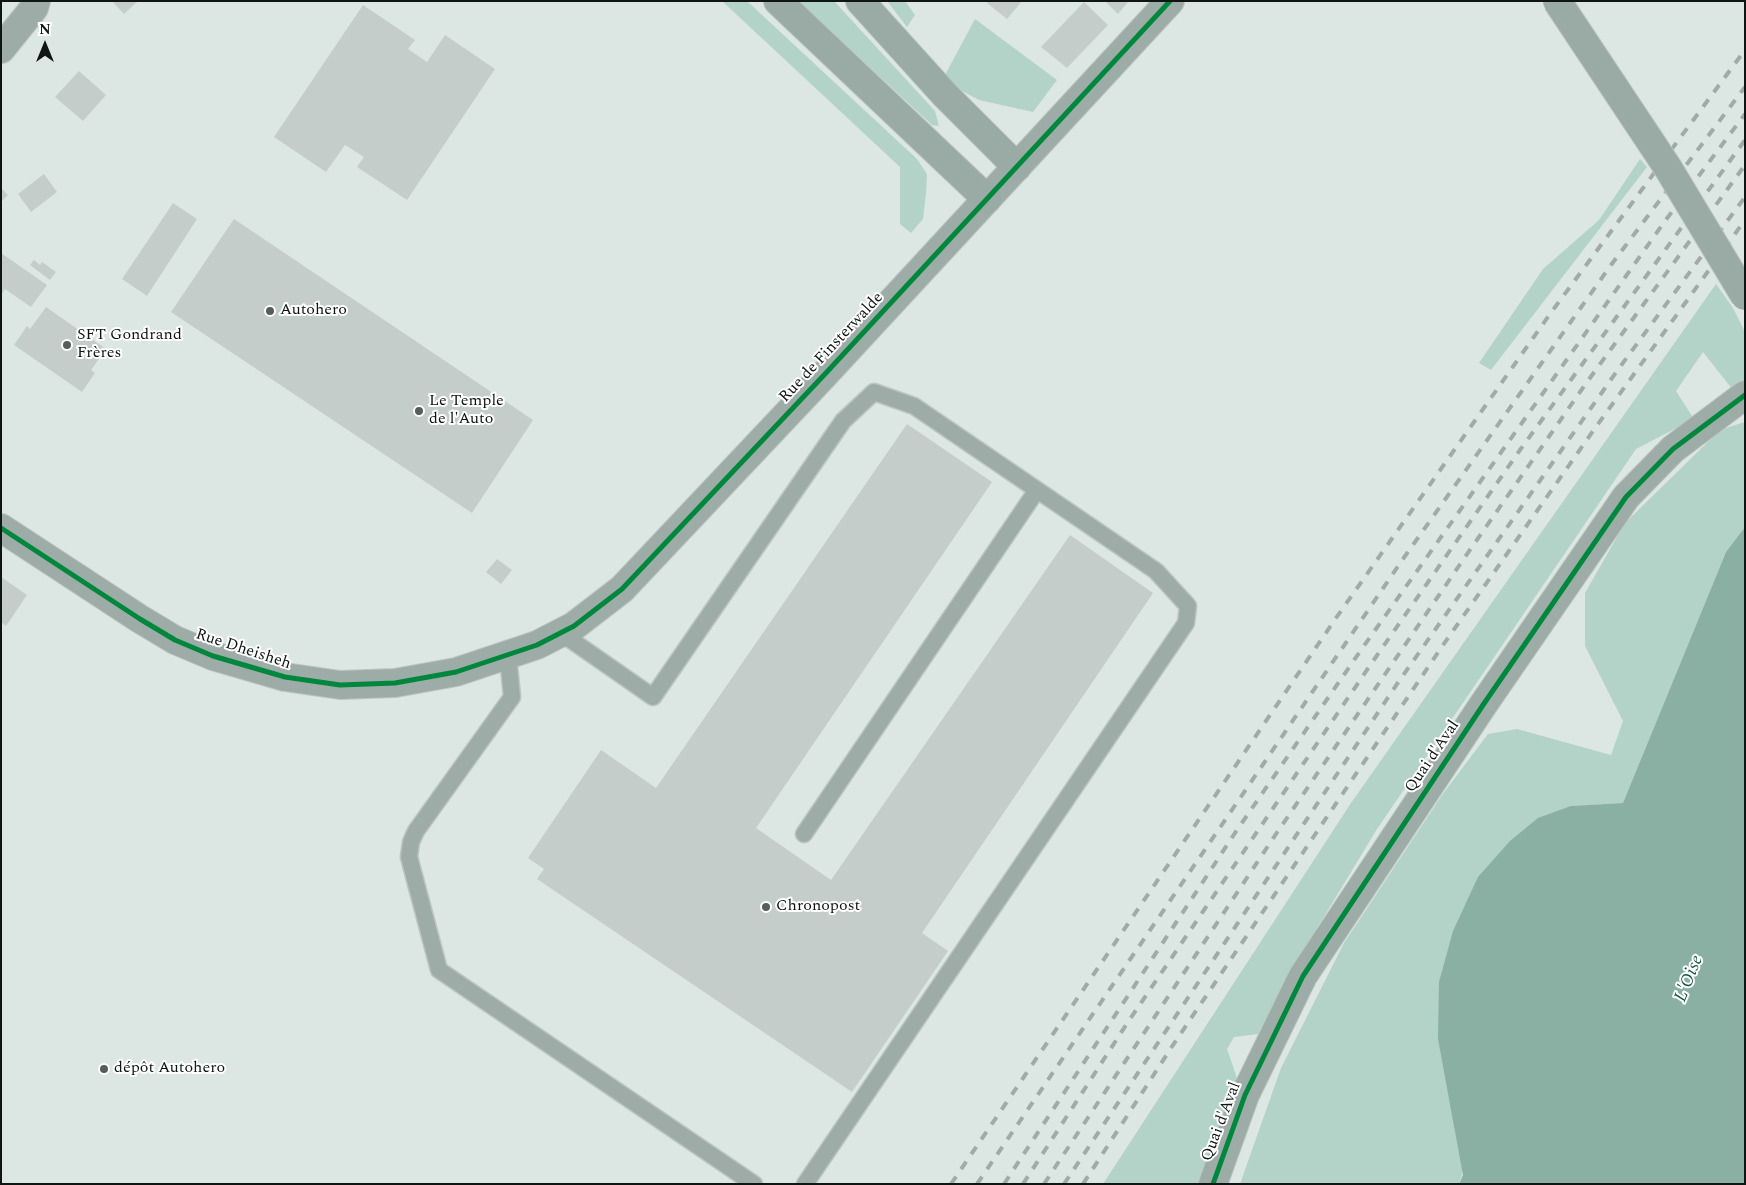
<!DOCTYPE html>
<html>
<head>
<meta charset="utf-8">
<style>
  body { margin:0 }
  #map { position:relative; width:1746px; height:1185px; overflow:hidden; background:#dce7e3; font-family:Spectral,serif }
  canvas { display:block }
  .frame { position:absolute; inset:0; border:2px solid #0e1512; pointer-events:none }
  .north { position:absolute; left:20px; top:20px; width:50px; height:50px; -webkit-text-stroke:4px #fff; paint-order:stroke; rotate:0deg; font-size:14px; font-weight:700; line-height:20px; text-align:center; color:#0e1512 }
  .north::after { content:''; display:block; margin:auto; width:18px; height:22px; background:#0e1512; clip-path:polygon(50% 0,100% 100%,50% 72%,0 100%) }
</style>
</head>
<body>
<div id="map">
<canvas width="1746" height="1185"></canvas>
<div class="frame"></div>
<div class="north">N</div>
</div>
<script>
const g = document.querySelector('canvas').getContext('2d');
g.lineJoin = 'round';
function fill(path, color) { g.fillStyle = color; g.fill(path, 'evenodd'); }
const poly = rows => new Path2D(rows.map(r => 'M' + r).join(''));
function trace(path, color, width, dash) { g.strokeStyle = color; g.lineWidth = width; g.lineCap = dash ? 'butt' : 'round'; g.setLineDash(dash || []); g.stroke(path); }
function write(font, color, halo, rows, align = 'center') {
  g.font = font + ' Spectral,serif'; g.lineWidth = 4; g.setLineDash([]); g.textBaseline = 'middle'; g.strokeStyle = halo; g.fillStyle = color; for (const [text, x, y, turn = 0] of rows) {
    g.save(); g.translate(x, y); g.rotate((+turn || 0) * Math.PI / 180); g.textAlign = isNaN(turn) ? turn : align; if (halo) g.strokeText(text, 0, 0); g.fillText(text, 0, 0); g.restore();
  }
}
fill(poly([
  [722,1,747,1,917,159,927,174,926,193,923,219,911,233,900,224,900,167],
  [798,1,834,1,935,111,939,126,932,125],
  [887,1,905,1,915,15,907,27],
  [975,19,1057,80,1033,112,979,100,962,91,945,75],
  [1640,159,1647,167,1491,370,1479,363,1543,269,1599,220],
  [1716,284,1733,308,1745,332,1745,382,1733,390,1703,352,1676,391,1694,419,1636,449,1377,829,1316,930,1258,1034,1234,1037,1227,1049,1239,1084,1211,1184,1103,1184,1351,803],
  [1745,422,1745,527,1726,552,1623,803,1571,806,1459,1184,1240,1184,1281,1068,1344,943,1442,795,1488,734,1517,729,1611,755,1623,721,1585,646,1585,593,1625,523,1720,430]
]), '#b3d2c8');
fill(poly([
  [1745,527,1745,1184,1459,1184,1463,1175,1438,1039,1439,982,1453,931,1478,877,1510,841,1538,818,1571,806,1623,803,1726,552]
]), '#8aafa3');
fill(poly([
  [112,1,138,1,124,14],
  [989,1,1022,1,1007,19,987,3],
  [1105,1,1129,1,1118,14],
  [1084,2,1108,25,1067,68,1041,47],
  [363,5,415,40,408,49,427,62,445,35,495,69,407,200,357,167,364,157,345,145,326,172,274,137],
  [79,71,106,95,83,121,55,97],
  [44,174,57,192,31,212,18,194],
  [1,188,8,195,1,202],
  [173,203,197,219,147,296,122,279],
  [234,219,533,420,472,513,171,312],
  [1,253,47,285,31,307,5,289,1,295],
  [34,260,40,265,42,262,56,272,50,280,30,265],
  [46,307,106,349,91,370,95,373,82,392,14,345,27,326,30,329],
  [907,424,992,482,756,828,831,880,1070,535,1153,593,922,933,948,951,852,1092,537,879,544,869,528,858,601,750,656,788],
  [497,559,512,570,501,584,486,572],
  [1,577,27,595,6,626,1,622]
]), '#c4cdc9');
const service = poly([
  [561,633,653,697,843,421,874,392,914,406,1156,571,1188,606,1186,623,805,1184],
  [508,656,512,697,416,831,411,842,409,857,439,970,754,1184],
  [804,834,1037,490]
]);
const minor = poly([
  [1,49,34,8,36,1],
  [1213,1184,1245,1095,1303,976,1483,705,1626,497,1673,449,1745,395]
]);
const tertiary = poly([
  [1,528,140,619,175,640,213,656,285,677,340,685,395,683,456,672,537,645,574,626,622,589,825,374,1170,1]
]);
const secondary = poly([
  [778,1,987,199],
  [860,1,945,95,1017,167]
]);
trace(service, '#bcc5c1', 19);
trace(minor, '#bcc5c1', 30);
trace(tertiary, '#bcc5c1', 30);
trace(secondary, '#bcc5c1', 30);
trace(service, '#9daca7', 16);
trace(minor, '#9daca7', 28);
trace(tertiary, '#9daca7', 28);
trace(secondary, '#99aba4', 28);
trace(poly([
  [951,1184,1336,618,1550,314,1745,50],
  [977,1184,1403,559,1611,265,1745,87],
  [1004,1184,1237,830,1361,650,1665,221,1745,114],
  [1023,1184,1128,1022,1371,664,1520,450,1745,140],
  [1044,1184,1276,834,1465,557,1587,382,1745,165],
  [1064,1184,1397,684,1617,371,1745,197],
  [1083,1184,1173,1045,1441,648,1593,431,1745,220]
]), '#a0aba7', 4, [9, 9]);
const secondaryBridge = poly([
  [1557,1,1668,168,1745,296]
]);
trace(secondaryBridge, '#bcc5c1', 30, []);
trace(secondaryBridge, '#99aba4', 28);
trace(poly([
  [1,528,140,619,175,640,213,656,285,677,340,685,395,683,456,672,537,645,574,626,622,589,825,374,1170,1],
  [1213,1184,1245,1095,1303,976,1483,705,1626,497,1673,449,1745,395]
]), '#00873e', 5);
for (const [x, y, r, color] of [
  [270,311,5,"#565e5b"],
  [67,345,5,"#565e5b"],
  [419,411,5,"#565e5b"],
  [766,907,5,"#565e5b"],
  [104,1069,5,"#565e5b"]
]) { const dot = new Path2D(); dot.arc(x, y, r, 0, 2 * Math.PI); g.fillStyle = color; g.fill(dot); trace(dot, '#fff', 2); }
write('16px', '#0e1512', '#fff', [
  ["Autohero",280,311],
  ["SFT Gondrand",77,336],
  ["Frères",77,354],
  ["Le Temple",429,402],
  ["de l'Auto",429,420],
  ["Chronopost",776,907],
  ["dépôt Autohero",114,1069]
], 'left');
write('16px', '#0e1512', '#fff', [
  ["Rue de Finsterwalde",832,348,-47],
  ["Rue Dheisheh",243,650,18],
  ["Quai d'Aval",1433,757,-56],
  ["Quai d'Aval",1222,1122,-69]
]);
write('italic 18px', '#145544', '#fff', [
  ["L'Oise",1690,979,-68]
]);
</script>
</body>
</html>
